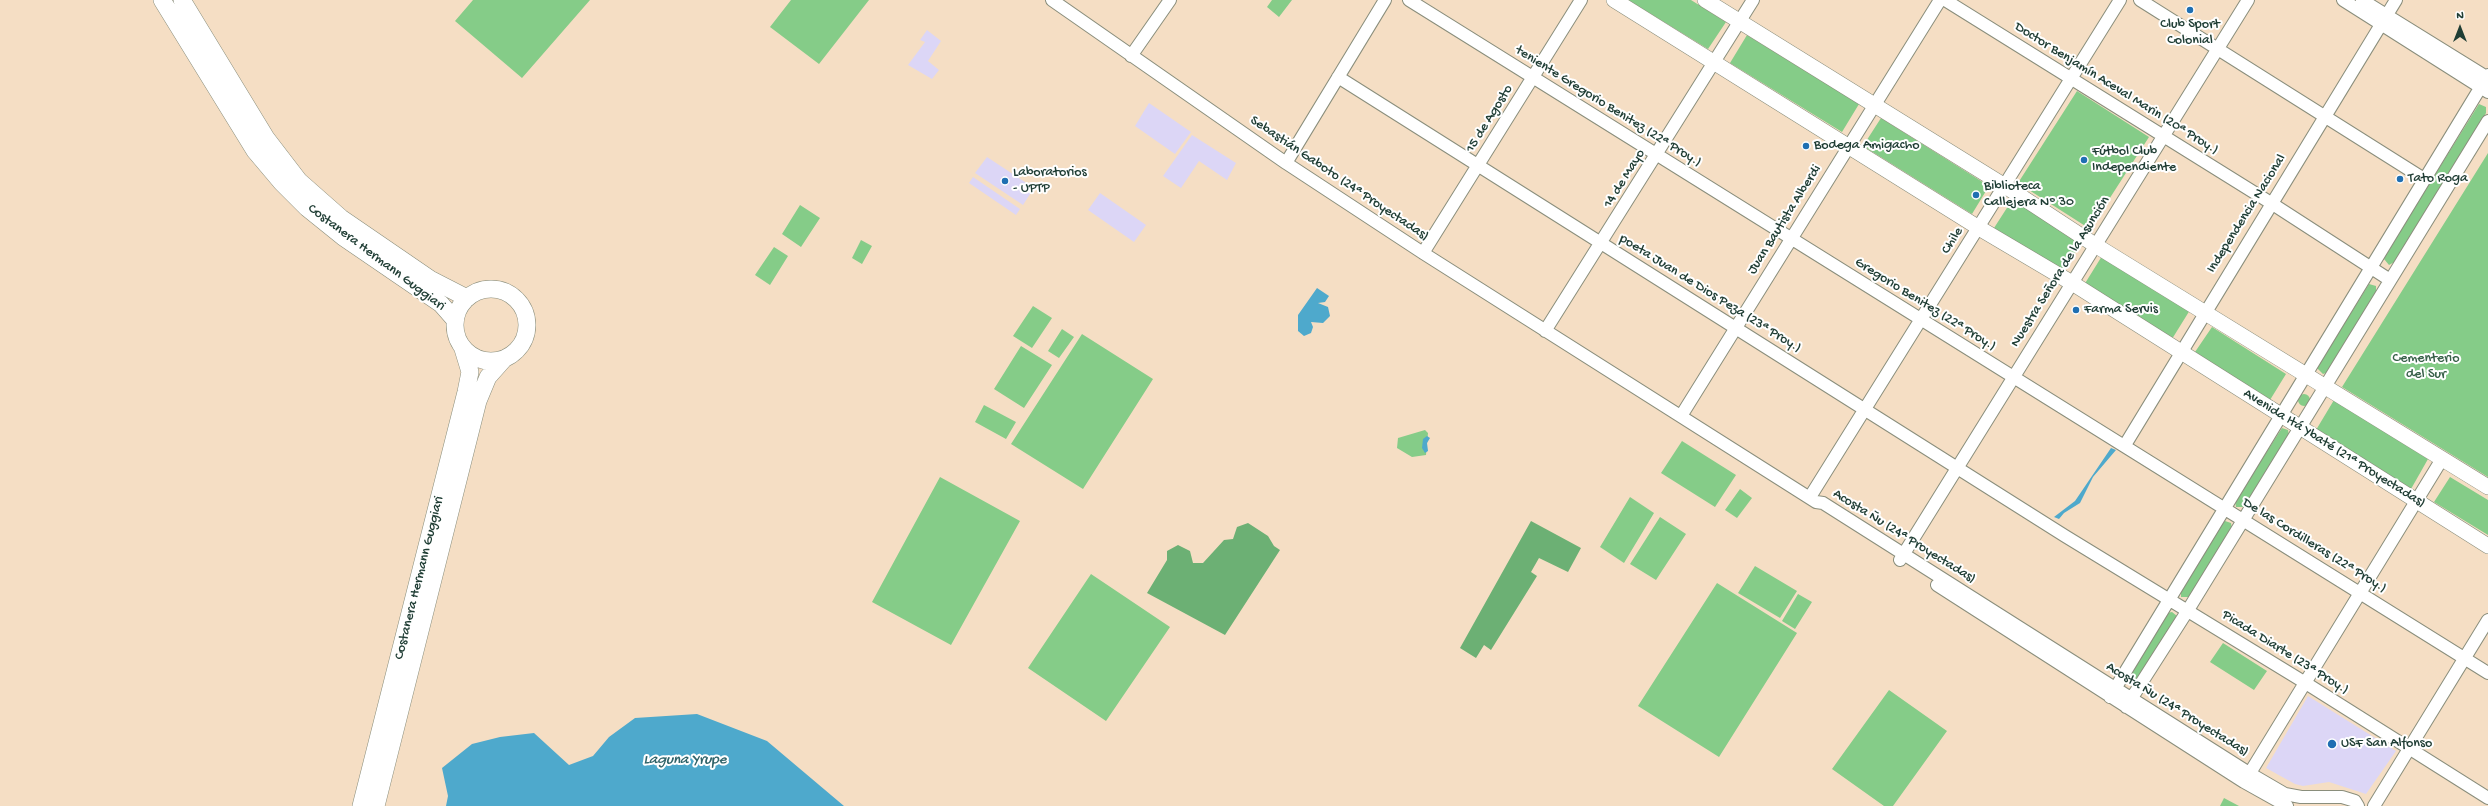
<!DOCTYPE html>
<html>
<head>
<meta charset="utf-8">
<style>
  body { margin:0 }
  #map { position:relative; width:2488px; height:806px; overflow:hidden; background:#f5dec4; font-family:"Gochi Hand",sans-serif }
  canvas { display:block }
  .north { position:absolute; left:2440px; top:8px; width:40px; height:40px; -webkit-text-stroke:3px #fff; paint-order:stroke; rotate:0deg; font-size:11px; font-weight:700; line-height:16px; text-align:center; color:#1f3d34 }
  .north::after { content:''; display:block; margin:auto; width:14px; height:18px; background:#1f3d34; clip-path:polygon(50% 0,100% 100%,50% 72%,0 100%) }
</style>
</head>
<body>
<div id="map">
<canvas width="2488" height="806"></canvas>
<div class="north">N</div>
</div>
<script>
const g = document.querySelector('canvas').getContext('2d');
g.lineJoin = 'round';
function fill(path, color) { g.fillStyle = color; g.fill(path, 'evenodd'); }
const poly = rows => new Path2D(rows.map(r => 'M' + r).join(''));
function trace(path, color, width, dash) { g.strokeStyle = color; g.lineWidth = width; g.lineCap = dash ? 'butt' : 'round'; g.setLineDash(dash || []); g.stroke(path); }
function write(font, color, halo, rows, align = 'center') {
  g.font = font + ' "Gochi Hand",sans-serif'; g.lineWidth = 4; g.setLineDash([]); g.textBaseline = 'middle'; g.strokeStyle = halo; g.fillStyle = color; for (const [text, x, y, turn = 0] of rows) {
    g.save(); g.translate(x, y); g.rotate((+turn || 0) * Math.PI / 180); g.textAlign = isNaN(turn) ? turn : align; if (halo) g.strokeText(text, 0, 0); g.fillText(text, 0, 0); g.restore();
  }
}
fill(poly([
  [927,30,941,41,928,61,939,70,932,79,908,65,925,42,920,40],
  [1149,103,1191,132,1175,154,1135,126],
  [1192,135,1236,163,1227,180,1199,161,1181,188,1163,176],
  [987,157,1034,188,1023,205,975,173],
  [973,177,1020,209,1016,215,969,183],
  [1100,193,1146,225,1134,242,1088,210],
  [2308,696,2396,751,2366,794,2329,782,2303,786,2295,784,2266,768]
]), '#dcd6f6');
fill(poly([
  [473,0,590,0,522,78,455,21],
  [791,0,869,0,819,64,770,27],
  [1272,0,1292,0,1279,17,1267,7],
  [1628,0,1691,0,1726,22,1708,49],
  [1747,35,1859,104,1842,132,1730,63],
  [2077,91,2149,137,2090,229,2018,183],
  [2479,104,2486,107,2486,113,2396,261,2389,265,2384,259,2385,255],
  [1881,118,1989,186,1972,214,1863,146],
  [2488,153,2488,477,2342,387],
  [2012,200,2081,243,2064,271,1994,228],
  [800,205,820,218,801,247,782,234],
  [861,240,872,246,862,264,852,258],
  [774,247,788,256,770,285,755,275],
  [2102,256,2190,310,2172,339,2084,285],
  [2369,284,2376,286,2376,294,2326,373,2323,374,2317,368,2319,364],
  [1033,306,1052,318,1032,348,1013,336],
  [2212,327,2286,374,2270,400,2195,352],
  [1062,329,1074,337,1059,358,1048,351],
  [1082,334,1153,379,1083,489,1011,444],
  [1021,346,1052,365,1024,408,994,389],
  '2298 400a6 6 0 1 1 12 0a6 6 0 1 1-12 0Z',
  [2334,400,2428,459,2411,489,2316,430],
  [984,405,1016,422,1006,439,975,422],
  [2282,428,2288,430,2289,436,2246,507,2236,507,2235,501],
  [1425,430,1428,433,1426,455,1412,457,1397,448,1398,438],
  [1682,441,1736,475,1715,507,1661,473],
  [940,477,1020,521,951,645,872,602],
  [2450,477,2488,500,2488,535,2434,502],
  [1740,489,1752,498,1737,518,1725,510],
  [1630,497,1654,513,1624,563,1600,547],
  [1660,517,1686,534,1656,580,1630,564],
  [2225,521,2231,523,2232,529,2191,597,2181,597,2181,591,2222,523],
  [1755,566,1797,591,1780,618,1738,593],
  [1091,574,1170,627,1106,721,1028,668],
  [1717,583,1797,633,1719,757,1638,706],
  [1798,594,1812,602,1795,629,1782,621],
  [2172,612,2177,616,2134,685,2129,684,2128,678,2167,613],
  [2223,643,2267,671,2254,690,2210,662],
  [1889,690,1947,731,1893,806,1884,806,1832,769],
  [2224,798,2239,806,2220,806]
]), '#85cc88');
fill(poly([
  [1531,521,1581,548,1568,572,1539,558,1531,572,1537,576,1491,650,1484,645,1476,658,1460,648],
  [1248,523,1268,536,1274,546,1280,550,1225,635,1147,593,1167,560,1167,551,1178,545,1190,551,1193,563,1203,563,1224,540,1233,539,1237,527]
]), '#6cb074');
fill(poly([
  [1317,288,1329,296,1325,302,1318,303,1328,307,1330,316,1323,323,1311,322,1313,327,1311,333,1304,336,1298,331,1298,315],
  [1427,436,1430,438,1427,443,1428,451,1425,453,1422,448,1423,439],
  [2111,448,2116,450,2093,477,2080,503,2064,513,2059,519,2054,517,2075,501],
  [697,714,767,741,844,806,446,806,448,796,442,768,472,744,500,737,534,733,569,765,593,756,609,737,635,718]
]), '#4ea9cc');
const minor = poly([
  [1052,0,1286,163,1423,253,1816,502,1823,503,2249,773,2285,794,2301,797,2342,797,2355,801,2358,806],
  [1409,0,2488,673],
  [1945,0,2271,203,2390,280],
  [2140,0,2424,179],
  [2343,0,2488,92],
  [2362,0,2488,78],
  [1131,56,1170,0],
  [1338,77,2065,536,2304,682,2488,798],
  [1286,163,1385,0],
  [1423,253,1581,0],
  [1545,331,1753,0],
  [1681,416,1940,0],
  [2125,445,2396,0],
  [1810,497,2120,0],
  [1900,560,2248,0],
  [1937,585,2244,782,2287,806],
  [2110,697,2488,75],
  [2126,707,2188,610,2488,121],
  [2245,781,2442,459],
  [2374,806,2488,620]
]);
const major = poly([
  [1614,0,1979,228,2072,283,2488,546],
  [1705,0,2005,186,2095,245,2488,487]
]);
const highway = poly([
  [162,0,255,151,282,183,307,208,343,237,441,304,455,320],
  [182,0,266,138,299,181,341,218,430,279,467,298],
  '455 325a36 36 0 1 1 72 0a36 36 0 1 1-72 0Z',
  [361,806,466,392,470,372,463,349],
  [376,806,478,401,488,377,504,359]
]);
trace(minor, '#8a8e7c', 14);
trace(major, '#8a8e7c', 16);
trace(highway, '#8a8e7c', 18);
trace(minor, '#fff', 12);
trace(major, '#fff', 15);
trace(highway, '#fff', 17);
for (const [x, y, r, color] of [
  [2190,10,4,"#1f6fb2"],
  [1806,146,4,"#1f6fb2"],
  [2084,160,4,"#1f6fb2"],
  [2400,179,4,"#1f6fb2"],
  [1005,181,4,"#1f6fb2"],
  [1976,195,4,"#1f6fb2"],
  [2076,310,4,"#1f6fb2"],
  [2332,744,5,"#1f6fb2"]
]) { const dot = new Path2D(); dot.arc(x, y, r, 0, 2 * Math.PI); g.fillStyle = color; g.fill(dot); trace(dot, '#fff', 1.5); }
write('14px', '#1f3d34', '#fff', [
  ["Club Sport",2190,25,"center"],
  ["Colonial",2190,41,"center"],
  ["Bodega Amigacho",1814,146],
  ["Fútbol Club",2092,152],
  ["Independiente",2092,168],
  ["Laboratorios",1013,173],
  ["- UPTP",1013,189],
  ["Tato Roga",2408,179],
  ["Biblioteca",1984,187],
  ["Callejera Nº 30",1984,203],
  ["Farma Servis",2084,310],
  ["USF San Alfonso",2341,744]
], 'left');
write('14px', '#1f3d34', '#fff', [
  ["Doctor Benjamín Aceval Marin (20ª Proy.)",2116,89,32],
  ["teniente Gregorio Benitez (22ª Proy.)",1608,107,32],
  ["15 de Agosto",1490,119,-58],
  ["Sebastián Gaboto (24ª Proyectadas)",1339,179,34],
  ["14 de Mayo",1625,179,-58],
  ["Independencia Nacional",2247,214,-58],
  ["Juan Bautista Alberdi",1785,220,-58],
  ["Chile",1953,241,-58],
  ["Costanera Hermann Guggiari",376,258,37],
  ["Nuestra Señora de la Asunción",2061,272,-58],
  ["poeta Juan de Dios Peza (23ª Proy.)",1710,294,32],
  ["Gregorio Benitez (22ª Proy.)",1925,305,32],
  ["Avenida Itá Ybaté (21ª Proyectadas)",2334,449,32],
  ["Acosta Ñu (24ª Proyectadas)",1904,537,32],
  ["De las Cordilleras (22ª Proy.)",2314,546,32],
  ["Costanera Hermann Guggiari",420,578,-76],
  ["Picada Diarte (23ª Proy.)",2285,653,32],
  ["Acosta Ñu (24ª Proyectadas)",2177,710,32]
]);
write('14px', '#386149', '#fff', [
  ["Cementerio",2426,359],
  ["del Sur",2426,375]
]);
write('italic 15px', '#2f6369', '#fff', [
  ["Laguna Yrupe",685,761]
]);
</script>
</body>
</html>
